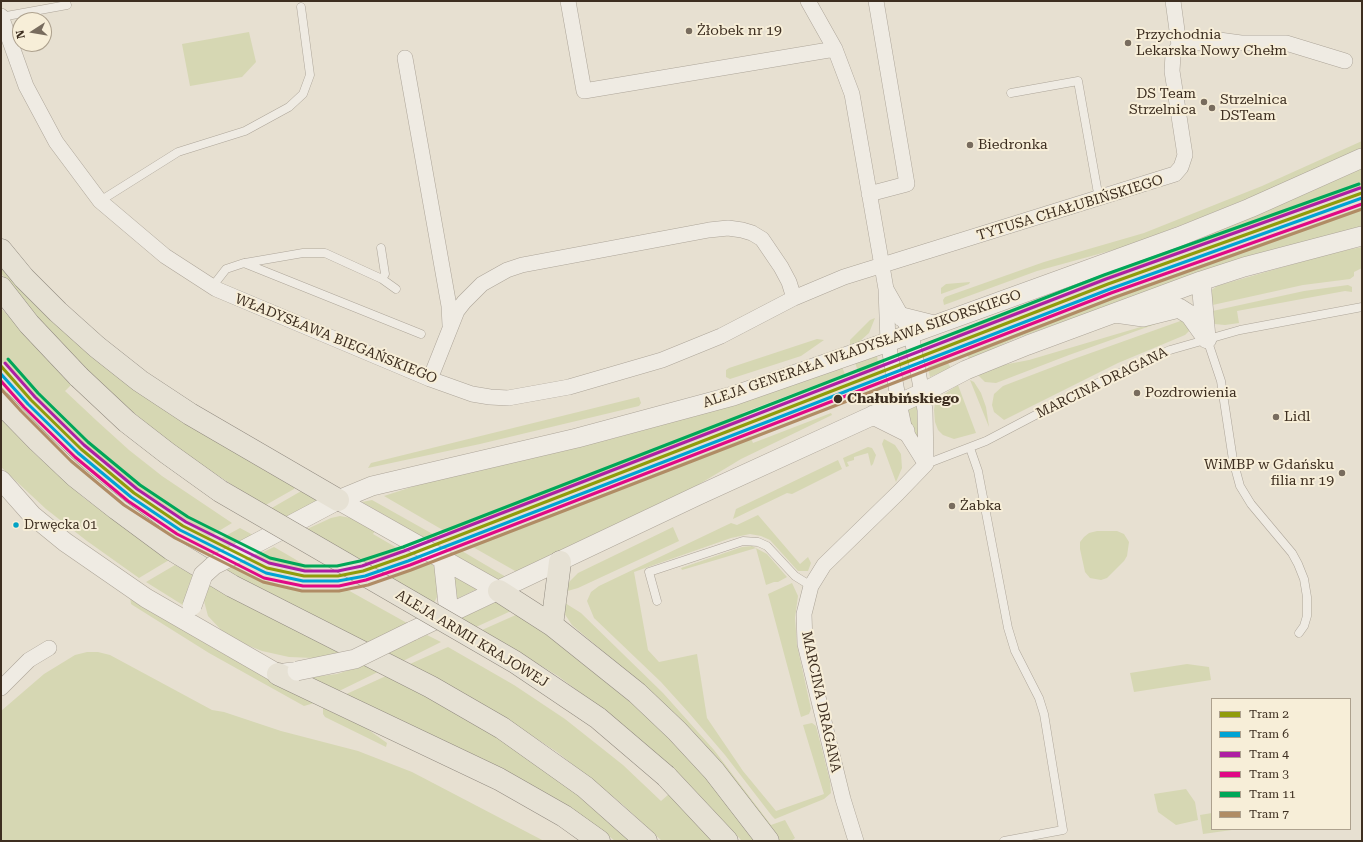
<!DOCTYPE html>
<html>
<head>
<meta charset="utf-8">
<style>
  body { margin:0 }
  #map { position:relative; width:1363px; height:842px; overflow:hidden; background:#e7e0d1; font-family:"Roboto Serif",serif }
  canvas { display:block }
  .frame { position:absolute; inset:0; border:2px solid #3d2e20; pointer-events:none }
  .legend { position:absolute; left:1211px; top:698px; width:140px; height:132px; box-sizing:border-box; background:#f7eed8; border:1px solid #ada18e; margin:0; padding:5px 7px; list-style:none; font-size:12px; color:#3d2e20 }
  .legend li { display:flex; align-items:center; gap:8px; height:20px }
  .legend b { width:20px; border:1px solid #ada18e }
  .north { position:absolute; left:12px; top:12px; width:40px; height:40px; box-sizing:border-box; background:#f7eed8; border:1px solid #ada18e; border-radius:50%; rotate:258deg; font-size:11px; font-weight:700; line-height:16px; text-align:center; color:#3d2e20 }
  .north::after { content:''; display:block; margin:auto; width:14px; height:18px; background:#786c5e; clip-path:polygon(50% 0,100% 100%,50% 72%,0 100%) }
</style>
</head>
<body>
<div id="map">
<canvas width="1363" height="842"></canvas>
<div class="frame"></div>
<ul class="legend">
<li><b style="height:5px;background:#909c0b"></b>Tram 2</li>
<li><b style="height:5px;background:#00a3d4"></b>Tram 6</li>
<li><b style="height:5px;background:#ae1ea3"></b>Tram 4</li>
<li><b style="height:5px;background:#e10886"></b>Tram 3</li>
<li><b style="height:5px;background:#00a759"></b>Tram 11</li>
<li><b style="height:5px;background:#b08c65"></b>Tram 7</li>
</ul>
<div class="north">N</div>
</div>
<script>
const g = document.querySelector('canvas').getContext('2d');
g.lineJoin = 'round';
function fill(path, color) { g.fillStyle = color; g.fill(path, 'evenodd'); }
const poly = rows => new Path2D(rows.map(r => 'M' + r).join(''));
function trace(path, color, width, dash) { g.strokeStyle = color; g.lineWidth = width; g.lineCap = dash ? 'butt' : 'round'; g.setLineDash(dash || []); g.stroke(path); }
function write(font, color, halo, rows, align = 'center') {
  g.font = font + ' "Roboto Serif",serif'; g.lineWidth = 4; g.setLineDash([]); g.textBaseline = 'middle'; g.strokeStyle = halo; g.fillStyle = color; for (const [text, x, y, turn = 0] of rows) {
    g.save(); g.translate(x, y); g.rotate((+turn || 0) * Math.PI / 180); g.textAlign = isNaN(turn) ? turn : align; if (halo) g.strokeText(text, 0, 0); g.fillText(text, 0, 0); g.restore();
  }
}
fill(poly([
  [249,32,256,62,242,77,190,86,182,44],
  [1362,141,1362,148,1278,186,1197,219,1124,247,1037,271,944,305,943,300,945,297,1044,262,1144,233,1262,186],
  [1362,167,1362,189,1142,268,958,338,956,333,1066,293,1117,269],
  [1362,207,1362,227,1310,240,1142,294,1014,339,970,360,966,353,1125,292],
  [1362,247,1362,268,1354,272,1354,276,1350,279,1303,285,1208,306,1209,292,1217,286,1332,253],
  [1,265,296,486,294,489,264,506,181,451,107,391,58,341,5,278,1,273],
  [970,282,969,284,941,294,941,288,946,284],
  [1348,285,1352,287,1352,292,1345,291,1237,311,1239,323,1225,325,1214,324,1208,312,1304,291],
  [1,308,71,385,65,391,97,421,129,450,162,476,232,523,209,537,199,531,128,483,60,425,1,361],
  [1178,316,1069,355,996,383,985,382,978,375,1003,365,1029,360],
  [875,318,869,333,859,342,850,346,850,340,870,320],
  [1186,319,1190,330,1185,335,1118,363,1004,420,994,412,992,405,994,394,1003,386,1071,360],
  [817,339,824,340,801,356,730,379,726,377,726,370,729,368],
  [877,356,879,369,860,376,855,363],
  [946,360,951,368,930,377,928,367],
  [842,367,845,374,742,413,745,421,503,515,501,513,448,533,384,496,421,484,611,439,686,418],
  [970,380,974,382,981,393,986,407,989,427],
  [958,385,976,433,954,439,943,435,938,430,935,422,934,410,935,403,940,397],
  [1,386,60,446,98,480,153,522,192,546,189,548,176,541,84,471,19,409,1,389],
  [639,397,641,403,639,406,480,444,368,468,371,463],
  [917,405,921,445,903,411],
  [831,413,832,415,741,459,688,491,517,572,471,546,750,436,753,443],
  [1,419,35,454,84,498,169,560,139,578,87,541,46,509,1,467],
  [884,439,895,445,901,454,902,468,896,482,882,444],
  [868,447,872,448,876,455,873,464,871,466,868,453,854,457,854,460,847,462,849,466,846,467,843,458],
  [838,460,842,469,792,494,787,493,733,519,736,509],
  [303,490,321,500,286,519,270,509],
  [372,500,438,537,428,540,362,502],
  [758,515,800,564,808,557,811,563,808,571,798,571,770,540,761,536,750,534,731,538,634,572,648,650,659,662,697,654,707,718,743,771,776,811,824,794,803,725,812,723,816,726,830,781,831,793,824,799,775,819,772,816,725,755,689,713,661,682,594,618,587,601,591,592,599,586,731,523,737,525],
  [340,516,351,518,375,531,373,534,404,552,368,565,305,530,331,518],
  [673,527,679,541,578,588,564,592,569,582,578,573],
  [240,528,253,535,230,547,218,540],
  [1097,531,1117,531,1124,534,1129,542,1127,556,1124,561,1107,578,1101,580,1090,578,1085,572,1080,549,1080,542,1084,537,1089,533],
  [752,546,767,554,787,577,778,582,774,582,766,585,756,548,682,570,681,568,742,547],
  [274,547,293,558,317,572,276,566,253,557],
  [462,551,506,577,499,580,453,554],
  [431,563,437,570,438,595,434,603,389,577],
  [175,565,193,575,188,587,186,607,146,582],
  [233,567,261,579,295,589,317,591,346,589,407,623,367,643,225,571],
  [455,577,477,589,452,601,455,586],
  [792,583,798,596,795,618,797,645,811,709,809,714,801,717,768,594],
  [209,585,341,653,315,658,289,657,262,651,242,643,224,633,208,616,204,601],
  [130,596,213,648,314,703,304,706,209,653,134,606,131,604],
  [498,601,511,611,476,627,461,618],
  [565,603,581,613,663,693,714,750,771,825,785,820,795,838,791,841,779,841,760,814,638,681,572,625,564,613],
  [518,614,553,638,655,722,707,777,756,841,742,841,686,781,653,751,614,718,558,676,482,630],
  [427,635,441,642,403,661,388,653],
  [448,647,514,685,565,719,623,765,661,801,669,794,714,841,662,841,622,804,557,752,494,711,410,664],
  [87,652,98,652,110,655,212,710,224,712,281,731,358,751,412,772,544,841,1,841,1,711,44,674,75,655],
  [1187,664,1209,667,1211,680,1134,692,1130,673],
  [365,665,378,672,335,693,306,678,337,674],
  [386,676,422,694,503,741,585,800,630,841,615,841,605,833,342,696],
  [323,708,366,728,387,743,386,747,325,717,323,714],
  [1186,789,1195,802,1198,820,1176,825,1158,812,1154,794],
  [1212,813,1212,829,1239,829,1203,834,1200,815]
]), '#d6d7b3');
const service = poly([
  [1,17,67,5],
  [1011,93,1078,81,1099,199],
  [100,201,178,152,245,131,289,107,303,94,310,75,301,7],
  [381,248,385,274,382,279],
  [245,263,303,253,325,253,382,279,396,289],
  [212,287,226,269,244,263,421,334],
  [1207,339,1221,381,1233,460,1240,486,1251,504,1292,553,1298,564,1304,579,1307,597,1307,616,1304,626,1299,633],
  [970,448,978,471,1008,628,1015,651,1039,698,1044,714,1063,830,1004,841],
  [926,464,986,441,1087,388,1170,350,1240,330,1362,307],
  [657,601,649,572,743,541,758,542,767,546,795,576,811,586]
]);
const minor = poly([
  [568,1,584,91,835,49],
  [808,1,835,49,852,94,886,289,888,342,899,403,905,431,925,463],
  [1,16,26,86,56,142,100,201,165,256,216,289,430,379,472,394,490,397,508,398,569,387,662,360,721,336,794,298,844,277,1175,174,1181,167,1185,155,1172,71,1173,55,1179,45,1173,1],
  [1179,45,1219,40,1241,43,1286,43,1345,61],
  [405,58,449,306,450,325],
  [869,194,907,184,876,1],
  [430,379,457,311,464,302,482,284,507,270,522,265,709,230,728,228,742,230,752,233,762,239,781,267,789,282,794,298],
  [1,688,29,660,49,648],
  [856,841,843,799,805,644,804,614,811,586,824,565,898,493,926,464,925,410,911,333,886,289]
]);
const tertiary = poly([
  [1201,281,1206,338],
  [1115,313,1143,317,1179,308,1190,315,1207,339],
  [902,317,934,325],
  [873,415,905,431],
  [1,480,32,515,65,542,146,598,278,674,292,672],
  [338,500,499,591],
  [232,556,338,500,372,486,577,438,733,396,888,342,1178,237,1250,208,1362,158],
  [443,558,449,614],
  [412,631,699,495,922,393,966,370,1028,345,1201,281,1244,267,1362,236]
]);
const primary = poly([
  [1,250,24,278,58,312,97,347,140,381,190,414,338,500],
  [1,288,29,324,79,377],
  [1,403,38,441,75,476,117,509,171,549,232,586,431,687,502,728,585,787,646,841],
  [499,591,552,625,637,693,677,731,714,771,768,841],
  [552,625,560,562],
  [278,674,499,779,564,816,599,841],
  [666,776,727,841]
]);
trace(service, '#ada599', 9);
trace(minor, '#ada599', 16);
trace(tertiary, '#ada599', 20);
trace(primary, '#928b80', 23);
trace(service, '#efebe3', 8);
trace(minor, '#efebe3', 15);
trace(tertiary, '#efebe3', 19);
trace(primary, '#e6e1d4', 22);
const tertiaryBridge = poly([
  [192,606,203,575,214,565,232,556],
  [297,671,355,659,412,631]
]);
const primaryBridge = poly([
  [79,377,127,422,167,453,220,491,515,662,598,718,666,776]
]);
trace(tertiaryBridge, '#ada599', 20, []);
trace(primaryBridge, '#928b80', 23, []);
trace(tertiaryBridge, '#efebe3', 19);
trace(primaryBridge, '#e6e1d4', 22);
trace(poly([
  [1,366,31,400,81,449,134,493,183,526,267,568,304,576,338,576,363,571,406,556,1108,284,1362,193]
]), '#909c0b', 3);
trace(poly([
  [1,374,28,404,78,453,131,497,180,530,266,573,303,581,338,581,365,576,408,561,1110,289,1362,198]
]), '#00a3d4', 3);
trace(poly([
  [5,363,35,397,84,445,137,489,186,522,269,563,305,571,338,571,362,566,404,551,1106,279,1360,188]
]), '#ae1ea3', 3);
trace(poly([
  [1,381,24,407,75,457,128,501,177,534,264,578,303,586,339,586,366,580,410,565,1111,293,1362,204]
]), '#e10886', 3);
trace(poly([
  [8,359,38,393,88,442,140,485,188,517,270,558,305,566,337,566,360,561,403,547,1104,275,1359,184]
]), '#00a759', 3);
trace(poly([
  [1,389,21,411,71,461,124,505,175,538,263,582,302,591,339,591,368,585,411,570,1113,298,1362,209]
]), '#b08c65', 3);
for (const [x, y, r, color] of [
  [689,31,4,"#786c5e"],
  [1128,43,4,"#786c5e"],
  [1204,102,4,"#786c5e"],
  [1212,108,4,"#786c5e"],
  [970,145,4,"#786c5e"],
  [1137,393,4,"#786c5e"],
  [838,399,5,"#3d2e20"],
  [1276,417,4,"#786c5e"],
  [1342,473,4,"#786c5e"],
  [952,506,4,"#786c5e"],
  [16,525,3.5,"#03a3c5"]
]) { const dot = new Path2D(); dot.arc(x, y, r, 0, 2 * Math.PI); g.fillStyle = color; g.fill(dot); trace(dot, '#f7eed8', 1.5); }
write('13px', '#3d2e20', '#f7eed8', [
  ["Drwęcka 01",24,525]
], 'left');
write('14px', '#3d2e20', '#f7eed8', [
  ["Żłobek nr 19",697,31],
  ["Przychodnia",1136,35],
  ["Lekarska Nowy Chełm",1136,51],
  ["DS Team",1196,94,"right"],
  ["Strzelnica",1196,110,"right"],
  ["Strzelnica",1220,100],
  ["DSTeam",1220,116],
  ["Biedronka",978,145],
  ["Pozdrowienia",1145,393],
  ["Lidl",1284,417],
  ["WiMBP w Gdańsku",1334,465,"right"],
  ["filia nr 19",1334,481,"right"],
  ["Żabka",960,506]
], 'left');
write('14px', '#3d2e20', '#f7eed8', [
  ["TYTUSA CHAŁUBIŃSKIEGO",1070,208,-17],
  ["WŁADYSŁAWA BIEGAŃSKIEGO",336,339,22],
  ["ALEJA GENERAŁA WŁADYSŁAWA SIKORSKIEGO",862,349,-19],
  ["MARCINA DRAGANA",1102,383,-26],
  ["ALEJA ARMII KRAJOWEJ",472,639,31],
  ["MARCINA DRAGANA",821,702,78]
]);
write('bold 14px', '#3d2e20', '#f7eed8', [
  ["Chałubińskiego",847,399]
], 'left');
</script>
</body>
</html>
